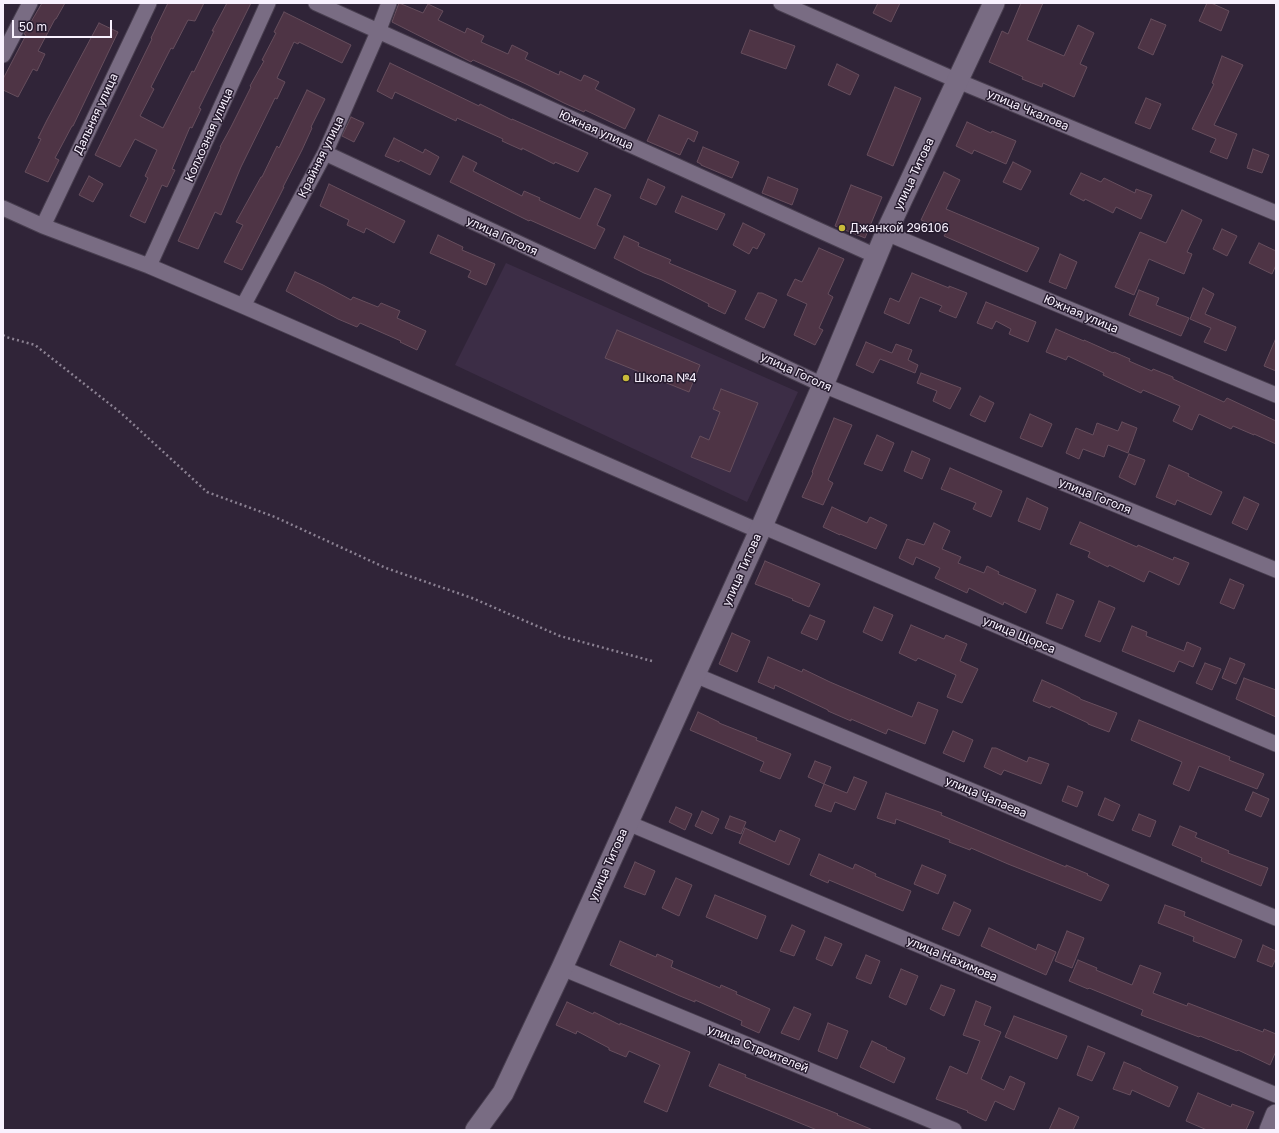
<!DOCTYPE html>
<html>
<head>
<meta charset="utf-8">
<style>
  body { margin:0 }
  #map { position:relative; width:1279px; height:1133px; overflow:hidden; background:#302438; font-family:"Golos Text",sans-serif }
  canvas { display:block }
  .frame { position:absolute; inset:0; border:4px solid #f8f1fe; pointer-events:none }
  .scale { position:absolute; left:12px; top:20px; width:100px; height:18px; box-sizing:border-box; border:2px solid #f8f1fe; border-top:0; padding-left:5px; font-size:12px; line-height:14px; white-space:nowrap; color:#f8f1fe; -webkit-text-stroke:3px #261b2e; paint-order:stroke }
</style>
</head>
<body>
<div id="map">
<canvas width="1279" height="1133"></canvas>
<div class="frame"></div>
<div class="scale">50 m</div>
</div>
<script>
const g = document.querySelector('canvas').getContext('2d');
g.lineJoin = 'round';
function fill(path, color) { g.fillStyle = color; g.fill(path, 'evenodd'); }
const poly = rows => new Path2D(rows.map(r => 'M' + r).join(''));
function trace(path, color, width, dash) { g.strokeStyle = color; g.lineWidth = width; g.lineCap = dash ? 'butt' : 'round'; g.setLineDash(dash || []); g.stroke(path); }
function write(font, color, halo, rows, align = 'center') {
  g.font = font + ' "Golos Text",sans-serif'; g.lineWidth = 3; g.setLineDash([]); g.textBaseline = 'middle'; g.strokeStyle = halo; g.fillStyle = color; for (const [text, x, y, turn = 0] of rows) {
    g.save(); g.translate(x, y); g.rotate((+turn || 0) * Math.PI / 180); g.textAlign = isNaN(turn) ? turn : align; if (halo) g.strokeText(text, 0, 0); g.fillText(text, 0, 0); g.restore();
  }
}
fill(poly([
  [506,263,798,392,747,502,455,365]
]), '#3c2d46');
const building = poly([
  [42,3,65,3,56,19,55,19,38,51,45,54,37,71,33,69,18,97,3,90,3,79,26,35,24,34,42,3],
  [168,3,204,3,195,21,188,20,173,49,171,48,151,87,154,89,140,116,163,128,192,71,194,72,214,31,212,31,227,3,251,3,199,108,201,109,192,128,190,127,172,169,175,170,167,187,162,185,145,223,130,216,148,178,145,176,157,150,135,139,120,167,95,155,152,39,151,38,168,3],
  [399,3,423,13,428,4,443,11,438,20,465,33,467,28,484,36,481,42,508,54,512,45,528,53,525,59,559,75,560,71,581,81,584,75,599,82,595,89,635,109,625,129,585,110,584,112,564,103,526,84,473,60,471,62,392,22,399,3],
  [878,3,900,3,891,22,873,13,878,3],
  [1021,3,1043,3,1027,40,1064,56,1078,25,1094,33,1080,64,1087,67,1074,97,1043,83,1042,87,1022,79,1023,77,989,62,1002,31,1008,34,1021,3],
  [1207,3,1211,3,1229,11,1221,31,1199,21,1207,3],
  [284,12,351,45,342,63,299,42,298,44,294,42,277,78,285,82,277,99,275,98,241,167,221,215,215,212,198,249,178,241,221,147,220,147,231,127,251,87,250,86,264,61,262,60,276,33,274,32,284,12],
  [1151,19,1166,25,1153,55,1138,48,1151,19],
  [99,23,118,32,73,126,72,126,55,158,59,160,48,182,25,172,41,139,38,138,47,120,99,23],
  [750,30,795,46,786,69,741,53,750,30],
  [1222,56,1243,65,1214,125,1237,134,1227,159,1210,152,1216,139,1192,129,1214,84,1212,83,1222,56],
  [390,63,479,106,480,104,512,120,512,119,588,153,578,172,555,162,554,164,522,148,522,150,502,141,503,139,457,118,456,121,395,92,392,99,377,91,390,63],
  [837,64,859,75,850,95,828,85,837,64],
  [895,87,921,98,893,166,867,155,895,87],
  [307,90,325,99,311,127,312,128,302,150,283,187,284,187,242,270,224,262,243,225,236,222,261,177,262,177,277,146,279,148,307,90],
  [1146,98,1161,104,1150,129,1135,123,1146,98],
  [659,115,698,132,694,142,688,138,680,155,647,141,659,115],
  [351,117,364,123,354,142,342,136,351,117],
  [967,122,991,133,992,131,1016,141,1006,164,974,150,972,154,956,146,967,122],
  [394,138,423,153,425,149,439,157,430,175,400,160,399,162,385,156,394,138],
  [703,147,739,162,732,178,701,165,701,164,697,162,703,147],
  [1253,149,1269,155,1262,173,1247,168,1253,149],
  [463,156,477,163,473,171,522,196,524,191,540,198,539,200,580,219,595,188,611,195,597,225,605,229,595,249,530,220,529,221,450,182,463,156],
  [1013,162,1031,171,1021,190,1003,182,1013,162],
  [944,172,960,180,946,209,1039,248,1027,272,944,236,947,231,921,220,944,172],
  [1081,173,1101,182,1104,178,1135,193,1136,189,1152,195,1141,219,1116,207,1113,213,1085,199,1084,201,1070,194,1081,173],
  [89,176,103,184,93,202,79,195,89,176],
  [768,177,798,189,792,205,762,193,768,177],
  [648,179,665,187,656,205,640,198,648,179],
  [329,184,405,221,394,243,366,228,364,233,347,225,349,220,320,206,329,184],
  [851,185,882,197,865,238,835,226,851,185],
  [682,196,725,214,717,230,675,212,682,196],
  [1182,210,1202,220,1187,252,1192,254,1184,274,1149,259,1134,295,1115,287,1140,232,1166,243,1182,210],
  [743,223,765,234,757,249,753,247,749,254,733,245,743,223],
  [1222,229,1237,236,1227,256,1213,249,1222,229],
  [438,235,463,247,462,250,495,264,486,285,468,277,471,271,430,253,438,235],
  [624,236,639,243,638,246,671,260,669,263,736,291,725,314,708,306,709,304,662,280,644,273,614,258,624,236],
  [1259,243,1276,251,1276,265,1272,274,1249,263,1259,243],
  [819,248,844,259,828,294,833,297,819,328,823,330,815,345,794,335,807,304,787,295,795,279,802,282,819,248],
  [1060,254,1077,262,1066,289,1049,282,1060,254],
  [295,272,323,285,351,300,353,297,378,307,381,303,400,311,397,318,426,331,417,350,400,342,401,341,360,323,357,327,338,319,286,291,295,272],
  [912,273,949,288,949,286,967,293,956,318,939,311,942,306,920,297,909,324,884,313,890,298,899,302,912,273],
  [1203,288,1214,294,1205,314,1236,327,1226,351,1204,342,1211,328,1190,319,1203,288],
  [1139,290,1159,298,1156,305,1189,318,1181,336,1129,315,1139,290],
  [758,293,762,293,777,300,764,328,745,319,758,293],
  [986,302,1036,322,1028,342,1009,334,1011,329,996,321,992,329,977,323,986,302],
  [1056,329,1084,341,1084,340,1113,353,1114,352,1130,359,1129,361,1152,371,1153,369,1173,377,1173,379,1224,402,1227,398,1276,421,1276,444,1254,434,1254,435,1233,426,1231,429,1199,414,1192,430,1173,421,1180,406,1143,390,1141,393,1103,375,1104,373,1068,356,1066,360,1046,352,1056,329],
  [617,330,700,365,689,392,605,358,617,330],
  [1276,338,1276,371,1264,366,1276,338],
  [866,342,892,353,896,344,912,350,908,360,918,365,915,373,880,359,873,373,856,365,866,342],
  [921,373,961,388,950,409,933,401,937,391,917,383,921,373],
  [721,389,758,403,730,472,691,457,700,436,709,440,720,412,713,409,721,389],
  [980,396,994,403,985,422,970,415,980,396],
  [1030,414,1052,424,1042,447,1020,438,1030,414],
  [834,418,852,425,828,480,833,483,823,505,802,497,813,473,812,472,834,418],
  [1122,422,1137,428,1128,453,1108,445,1104,457,1083,449,1079,459,1066,453,1076,428,1093,435,1097,423,1118,431,1122,422],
  [877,435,894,443,882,471,864,464,877,435],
  [912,451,930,459,922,479,904,471,912,451],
  [1129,454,1145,460,1135,485,1119,477,1129,454],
  [1169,465,1189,474,1188,476,1222,492,1211,515,1177,500,1175,505,1156,497,1169,465],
  [950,468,1002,491,991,517,973,509,976,503,941,489,950,468],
  [1244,497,1259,504,1247,530,1232,523,1244,497],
  [1027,498,1048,508,1040,530,1018,521,1027,498],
  [832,507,867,523,870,517,887,525,876,549,840,534,840,535,823,527,832,507],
  [1080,522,1137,547,1138,545,1173,560,1174,557,1189,563,1179,585,1149,571,1144,582,1109,565,1108,567,1088,557,1090,552,1070,544,1080,522],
  [934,523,950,531,942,549,961,557,958,563,984,573,987,566,999,572,998,574,1036,590,1026,613,1004,602,1003,605,969,588,967,593,935,578,940,568,916,557,913,565,899,558,907,539,924,545,934,523],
  [765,561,820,584,809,607,792,600,793,599,755,584,765,561],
  [1230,579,1244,585,1234,609,1220,603,1230,579],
  [1057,594,1074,601,1062,629,1046,623,1057,594],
  [1099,601,1115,608,1100,642,1085,636,1099,601],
  [874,607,893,615,882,641,863,632,874,607],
  [810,615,825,621,817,640,801,633,810,615],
  [911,625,944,639,946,635,967,644,960,661,978,669,962,703,947,697,956,675,918,658,916,661,899,653,911,625],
  [1132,626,1147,632,1146,636,1184,651,1187,642,1201,648,1193,667,1179,661,1174,672,1122,651,1132,626],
  [732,633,750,641,737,672,719,664,732,633],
  [768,657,802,672,803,669,830,682,912,717,918,702,938,710,925,744,888,729,886,734,851,719,851,721,828,711,828,710,775,685,774,689,758,682,768,657],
  [1230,658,1245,664,1236,684,1222,678,1230,658],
  [1205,663,1221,669,1212,690,1196,683,1205,663],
  [1244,678,1276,690,1276,717,1236,699,1244,678],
  [1042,680,1058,687,1080,698,1080,699,1117,713,1109,732,1088,724,1088,723,1051,706,1050,708,1033,701,1042,680],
  [698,712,719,722,719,723,757,738,756,740,791,754,780,779,760,771,764,762,690,730,698,712],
  [1139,720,1230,757,1229,760,1264,774,1257,789,1199,766,1189,791,1173,784,1182,762,1131,740,1139,720],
  [953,731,973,740,964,762,943,753,953,731],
  [992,748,996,748,1027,762,1029,757,1049,764,1041,784,1004,770,1001,775,984,767,992,748],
  [815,761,831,767,824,784,808,777,815,761],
  [854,777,867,782,855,810,835,802,831,812,815,806,824,784,847,793,854,777],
  [1068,786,1083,792,1077,807,1062,801,1068,786],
  [1253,792,1269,799,1261,817,1245,810,1253,792],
  [886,793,942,813,941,815,1066,867,1066,865,1088,874,1087,875,1109,885,1101,901,1008,864,971,848,970,850,949,842,950,840,896,819,895,824,877,818,886,793],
  [1105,798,1120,805,1113,821,1098,815,1105,798],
  [676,807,692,814,685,830,669,822,676,807],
  [702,811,719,819,712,834,695,826,702,811],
  [1139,814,1156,821,1150,837,1132,830,1139,814],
  [730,816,746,822,741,834,725,828,730,816],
  [1180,826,1197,833,1195,837,1229,851,1228,853,1268,868,1261,886,1201,861,1202,858,1172,845,1180,826],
  [745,828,775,842,780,830,800,839,789,865,739,843,745,828],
  [819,854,853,869,855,864,876,874,875,876,911,891,903,911,829,880,828,883,810,875,819,854],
  [635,862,655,871,645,895,624,887,635,862],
  [922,865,946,875,938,894,914,884,922,865],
  [676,878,692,885,679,916,662,908,676,878],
  [715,895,766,916,757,939,706,917,715,895],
  [954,902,971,910,959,936,942,929,954,902],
  [1165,905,1185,912,1184,916,1242,940,1235,958,1193,941,1194,937,1158,923,1165,905],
  [792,925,805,931,794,956,780,951,792,925],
  [989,928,1036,950,1038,944,1056,952,1046,975,981,946,989,928],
  [1067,931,1084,938,1072,968,1055,961,1067,931],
  [825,937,842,944,832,966,816,959,825,937],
  [620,941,656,957,657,954,673,961,671,967,720,988,721,985,737,992,736,994,770,1009,759,1033,741,1025,742,1021,695,1000,695,1002,680,996,610,965,620,941],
  [1263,945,1276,951,1276,958,1272,967,1257,961,1263,945],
  [866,955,880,961,871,984,856,978,866,955],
  [1078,960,1097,968,1096,970,1132,985,1140,965,1161,973,1153,993,1187,1006,1188,1003,1263,1032,1264,1029,1276,1034,1276,1051,1270,1065,1238,1050,1237,1051,1200,1036,1199,1037,1141,1015,1143,1010,1089,988,1088,989,1069,981,1078,960],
  [901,969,918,976,906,1005,889,997,901,969],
  [941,985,955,990,944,1016,930,1009,941,985],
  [976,1001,991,1007,984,1025,1001,1032,981,1079,1004,1090,1010,1076,1025,1083,1014,1110,995,1101,986,1121,967,1112,968,1111,936,1099,950,1066,967,1074,980,1041,963,1035,976,1001],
  [567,1002,593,1014,594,1012,620,1025,620,1023,690,1052,667,1112,644,1102,660,1065,629,1051,626,1057,609,1050,609,1048,577,1031,576,1034,556,1025,567,1002],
  [794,1007,811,1014,799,1040,781,1033,794,1007],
  [1014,1016,1067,1036,1057,1059,1005,1037,1014,1016],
  [828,1023,848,1031,837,1059,818,1051,828,1023],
  [872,1041,887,1048,886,1049,905,1058,894,1083,860,1067,872,1041],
  [1088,1046,1105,1053,1092,1081,1077,1075,1088,1046],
  [1124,1062,1141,1069,1141,1070,1178,1087,1169,1107,1132,1090,1130,1095,1113,1089,1124,1062],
  [719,1064,746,1075,745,1077,838,1114,837,1115,873,1130,817,1130,709,1086,719,1064],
  [1198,1093,1231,1107,1232,1104,1254,1112,1246,1130,1207,1130,1186,1121,1198,1093],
  [1059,1108,1079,1117,1073,1130,1049,1130,1059,1108]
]);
fill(building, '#4e3445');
trace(building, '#664e5d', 1);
const street = poly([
  [316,3,876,256],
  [781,3,958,81,1276,213],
  [3,55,30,3],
  [325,153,823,385,1276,570],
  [3,208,43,226,149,266,243,306,759,531],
  [43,226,149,3],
  [886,233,1276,395],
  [149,266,268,3],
  [243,306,325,153,378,32,389,3],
  [762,526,1276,744],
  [695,675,1276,918],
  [628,823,1276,1095],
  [562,968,954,1130]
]);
const secondary = poly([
  [476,1130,503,1093,562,968,762,526,823,385,886,233,994,3],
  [1270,1130,1276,1115]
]);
trace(street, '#493f50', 17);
trace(secondary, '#493f50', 23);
trace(poly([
  [3,335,6,337,35,345,121,413,207,492,275,517,386,568,472,598,560,636,652,661]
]), '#8b8192', 2.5, [2, 3]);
trace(street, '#796c83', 15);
trace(secondary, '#796c83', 21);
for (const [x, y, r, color] of [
  [842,228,4,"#c9ba3a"],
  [626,378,4,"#c9ba3a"]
]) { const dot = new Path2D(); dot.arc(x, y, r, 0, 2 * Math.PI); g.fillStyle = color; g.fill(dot); trace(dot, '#261b2e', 1.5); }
write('12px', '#f8f1fe', '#261b2e', [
  ["улица Чкалова",1028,110,23],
  ["Дальняя улица",96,114,-65],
  ["Южная улица",596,130,24],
  ["Колхозная улица",209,135,-66],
  ["Крайняя улица",321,157,-64],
  ["улица Титова",914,174,-65],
  ["улица Гоголя",502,236,25],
  ["Южная улица",1081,314,23],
  ["улица Гоголя",796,372,25],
  ["улица Гоголя",1095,496,22],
  ["улица Титова",742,570,-66],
  ["улица Щорса",1019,635,23],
  ["улица Чапаева",986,797,23],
  ["улица Титова",608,865,-66],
  ["улица Нахимова",952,959,23],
  ["улица Строителей",758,1049,22]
]);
write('12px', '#f8f1fe', '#261b2e', [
  ["Джанкой 296106",850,228],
  ["Школа №4",634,378]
], 'left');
</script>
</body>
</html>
